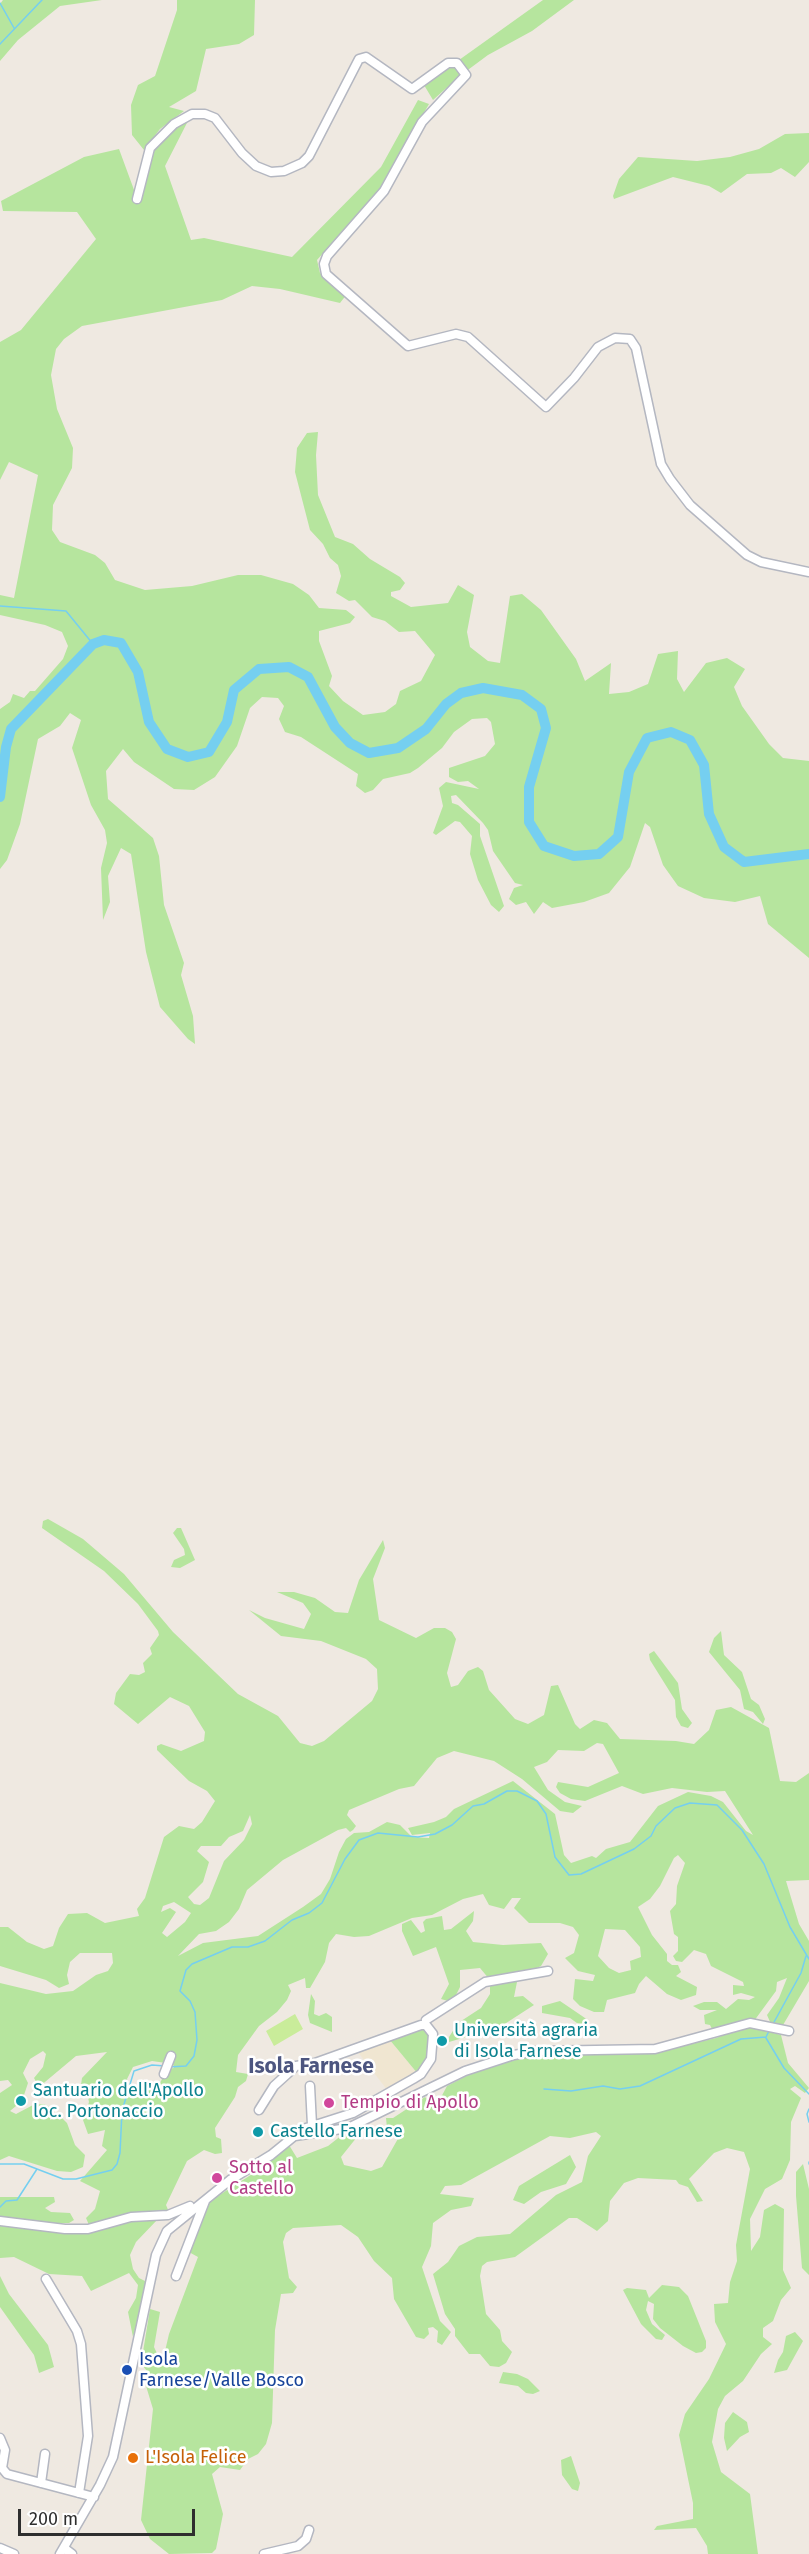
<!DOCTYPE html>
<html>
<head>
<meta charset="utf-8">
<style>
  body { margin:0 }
  #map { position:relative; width:809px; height:2554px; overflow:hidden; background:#efe9e1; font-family:"Fira Sans",sans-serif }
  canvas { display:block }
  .scale { position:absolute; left:18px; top:2509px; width:177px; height:27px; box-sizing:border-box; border:3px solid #2e2e2e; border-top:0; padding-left:8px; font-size:18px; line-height:21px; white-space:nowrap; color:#2e2e2e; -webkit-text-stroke:4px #fff; paint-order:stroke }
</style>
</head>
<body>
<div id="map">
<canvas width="809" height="2554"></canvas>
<div class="scale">200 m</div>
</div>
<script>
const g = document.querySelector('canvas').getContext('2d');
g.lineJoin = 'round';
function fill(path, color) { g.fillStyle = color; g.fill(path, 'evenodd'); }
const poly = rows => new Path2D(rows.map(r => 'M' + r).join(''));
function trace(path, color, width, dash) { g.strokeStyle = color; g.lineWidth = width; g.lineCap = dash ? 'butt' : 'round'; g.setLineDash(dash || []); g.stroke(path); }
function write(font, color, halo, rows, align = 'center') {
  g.font = font + ' "Fira Sans",sans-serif'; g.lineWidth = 5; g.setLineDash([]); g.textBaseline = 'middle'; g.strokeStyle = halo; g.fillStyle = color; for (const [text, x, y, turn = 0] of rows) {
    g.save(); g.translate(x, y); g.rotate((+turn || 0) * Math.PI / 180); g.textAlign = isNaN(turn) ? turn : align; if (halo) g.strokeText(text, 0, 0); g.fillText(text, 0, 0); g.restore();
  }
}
fill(poly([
  [389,2039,418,2074,388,2091,357,2051]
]), '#f0e6d1');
fill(poly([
  [3,0,102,0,60,6,18,40,0,61,0,4],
  [177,0,255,0,254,35,239,44,206,49,196,91,169,107,184,111,160,129,144,150,132,135,131,105,138,85,155,76,177,10],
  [543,0,574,0,532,31,488,55,461,75,433,100,424,85],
  [418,100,429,104,381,187,317,260,320,273,347,294,340,303,280,289,252,286,222,300,82,326,64,339,56,349,51,375,57,409,73,448,72,468,53,505,52,530,60,542,95,555,105,563,115,580,145,590,192,586,238,575,261,575,293,584,309,595,319,608,346,610,355,617,350,623,319,631,319,641,332,676,329,686,343,701,363,715,385,712,396,704,400,691,421,681,435,655,415,631,399,632,385,621,372,617,355,600,349,601,336,593,341,576,338,565,330,558,323,544,310,530,295,472,297,448,307,433,318,432,316,455,318,495,335,537,353,544,370,559,400,577,405,583,400,590,391,592,391,596,411,607,448,603,458,585,474,595,467,632,470,647,488,661,500,663,510,596,522,594,541,610,576,659,585,681,611,663,609,694,629,692,648,684,658,654,678,651,677,679,684,692,706,663,727,658,745,669,734,687,742,706,769,744,783,758,809,761,809,958,768,924,760,896,735,902,704,898,678,886,663,865,650,827,645,823,630,867,609,893,584,902,552,908,543,902,534,914,526,902,516,905,509,899,514,888,523,885,515,883,493,851,488,830,483,823,456,795,451,796,452,803,458,805,480,824,480,836,504,906,499,912,491,905,478,880,470,854,472,836,460,822,455,821,436,835,433,833,443,806,439,788,446,782,479,789,468,781,458,782,449,777,449,768,485,756,495,744,491,722,487,718,472,719,454,732,442,748,418,768,410,773,383,779,373,790,365,793,356,786,358,774,301,737,285,732,279,719,284,706,278,698,262,697,250,708,237,746,215,777,194,790,174,789,134,762,123,749,106,771,108,799,153,838,159,856,164,905,184,963,181,975,193,1016,195,1044,188,1039,160,1007,146,952,131,854,121,848,108,876,110,902,103,920,101,868,107,843,105,830,91,805,72,748,81,720,70,713,60,726,38,739,20,824,7,860,0,869,0,709,10,702,13,694,24,698,30,691,35,691,63,659,68,646,62,632,45,625,0,615,0,595,14,598,38,475,9,462,0,480,0,342,21,330,96,239,77,212,3,211,1,201,84,157,119,149,137,198,150,152,168,132,189,119,165,166,191,240,204,238,292,257,381,167],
  [809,133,809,162,795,177,781,168,771,173,747,174,721,193,709,186,673,177,614,199,613,196,619,179,638,157,697,161,730,157,759,149,785,134],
  [48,1519,83,1539,124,1574,173,1632,238,1694,278,1716,300,1743,312,1746,324,1741,372,1701,378,1689,377,1669,366,1659,321,1641,281,1636,249,1610,265,1618,304,1629,311,1614,303,1603,277,1592,294,1592,315,1598,335,1612,348,1613,359,1580,383,1540,385,1548,373,1579,379,1620,416,1638,434,1628,445,1628,452,1632,456,1639,447,1673,451,1687,458,1685,468,1671,478,1667,483,1671,489,1690,515,1719,528,1724,544,1715,551,1686,558,1685,575,1724,580,1729,594,1720,607,1723,620,1739,676,1741,694,1744,709,1730,716,1710,731,1707,769,1728,780,1781,796,1782,809,1773,809,1880,786,1881,799,1924,809,1941,809,1981,783,2025,771,2024,767,2015,779,1998,787,1978,777,1982,776,1991,754,2021,712,2029,710,2025,705,2024,704,2015,717,2010,700,2010,693,2006,704,2002,717,2002,726,2009,738,1999,749,2000,755,1997,741,1993,733,1995,733,1985,744,1986,743,1982,711,1966,706,1954,694,1950,682,1962,676,1961,673,1956,678,1951,678,1937,674,1934,670,1911,676,1904,677,1886,685,1863,678,1855,674,1858,660,1886,650,1899,638,1907,652,1935,667,1954,667,1961,672,1965,678,1965,681,1972,676,1976,697,1987,696,1995,681,2000,667,1994,646,1976,639,1984,635,1993,607,2000,604,2012,594,2012,580,2006,573,1999,575,1979,593,1981,595,1975,578,1971,565,1958,574,1953,579,1935,573,1927,560,1923,529,1923,514,1908,521,1898,512,1898,504,1909,489,1905,483,1894,463,1899,432,1915,412,1918,369,1936,354,1937,336,1934,329,1943,325,1962,310,1988,306,1988,305,1978,288,1985,291,1991,287,2000,277,2012,259,2026,238,2055,236,2072,248,2074,246,2081,238,2087,235,2097,215,2128,216,2137,221,2139,222,2153,215,2154,204,2150,187,2161,166,2205,169,2212,135,2213,89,2225,86,2218,95,2209,100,2191,80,2181,107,2150,102,2146,105,2130,88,2134,83,2120,89,2102,87,2093,81,2085,82,2078,107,2052,76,2056,39,2087,34,2078,43,2067,46,2054,43,2051,30,2059,23,2073,28,2083,22,2101,10,2111,16,2114,33,2105,44,2104,51,2108,50,2120,55,2118,56,2112,67,2123,75,2145,85,2155,83,2167,71,2172,57,2171,9,2156,0,2160,0,2093,12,2085,8,2080,0,2081,0,1983,46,1994,73,1991,96,1975,108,1971,113,1963,112,1953,80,1953,70,1962,67,1975,69,1984,59,1988,46,1980,0,1966,0,1927,8,1927,27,1942,44,1949,53,1946,59,1928,68,1914,87,1913,105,1923,139,1916,137,1909,145,1898,164,1837,179,1826,194,1829,202,1822,215,1801,207,1791,189,1781,157,1750,157,1746,161,1744,181,1751,204,1741,205,1732,189,1706,170,1697,138,1724,114,1704,116,1693,130,1674,139,1675,145,1672,143,1663,152,1654,150,1648,159,1635,158,1631,138,1604,104,1571,42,1528,43,1521],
  [597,1743,603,1744,619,1773,588,1787,558,1782,556,1787,560,1793,571,1799,585,1801,622,1786,643,1794,672,1788,707,1792,725,1791,753,1835,746,1831,723,1802,711,1796,688,1792,658,1806,630,1842,606,1849,596,1858,592,1856,571,1863,564,1855,555,1814,513,1781,454,1809,446,1817,434,1822,408,1828,412,1835,430,1833,429,1838,412,1837,400,1825,387,1822,369,1832,354,1833,346,1839,339,1852,330,1879,321,1894,303,1907,258,1936,203,1943,178,1956,199,1934,216,1931,229,1922,239,1909,247,1890,283,1860,338,1830,346,1828,350,1832,353,1830,356,1826,347,1815,349,1810,399,1789,414,1786,437,1758,454,1751,494,1761,522,1779,560,1811,573,1813,582,1806,565,1802,548,1790,534,1767,547,1762,558,1750,584,1751],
  [250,1815,252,1824,244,1840,224,1861,209,1898,200,1905,194,1904,188,1897,203,1882,209,1862,197,1851,201,1846,221,1846,229,1837,243,1831],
  [174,1902,191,1913,185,1922,167,1937,162,1933,176,1912,170,1908,161,1912,163,1906],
  [605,1929,625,1930,640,1947,641,1957,630,1961,631,1970,619,1973,609,1968,598,1956],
  [152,2061,173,2064,174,2068,167,2069,159,2085,147,2086,132,2095,127,2079,133,2067],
  [177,1528,181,1528,195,1560,180,1568,171,1567,174,1560,185,1555,184,1549,173,1533],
  [721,1631,724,1655,742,1672,751,1699,759,1705,765,1719,763,1724,753,1712,744,1709,740,1690,709,1652,714,1638],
  [654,1651,678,1683,682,1709,692,1723,688,1728,681,1726,676,1717,675,1700,650,1660,649,1654],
  [474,1911,473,1921,466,1931,473,1942,503,1945,541,1943,548,1954,541,1966,518,1977,514,1997,523,1996,534,2005,500,2027,449,2042,449,2037,458,2023,481,2008,490,1994,490,1980,480,1968,460,1970,460,1987,456,1995,448,2001,441,1999,449,1984,436,1947,413,1956,402,1931,402,1924,411,1920,421,1933,425,1931,423,1922,426,1919,442,1916,444,1930,451,1929],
  [311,1994,315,2001,314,2014,319,2016,326,2013,332,2017,332,2032,310,2023,308,2015],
  [560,2001,585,2018,588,2022,581,2026,570,2018,542,2013,542,2006],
  [747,2026,781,2035,788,2063,809,2088,805,2093,795,2086,790,2089,801,2098,791,2122,790,2160,782,2179,765,2189,750,2219,751,2251,760,2237,764,2210,775,2204,784,2209,783,2270,791,2288,781,2300,773,2321,763,2328,763,2337,772,2344,761,2354,743,2381,725,2396,718,2409,712,2442,721,2472,750,2494,758,2554,708,2554,707,2546,696,2528,654,2530,657,2526,693,2519,693,2503,679,2435,685,2414,709,2379,726,2344,715,2322,714,2304,728,2303,730,2282,737,2261,736,2245,750,2169,744,2152,727,2148,714,2153,689,2179,703,2201,697,2202,688,2187,679,2184,676,2180,638,2178,624,2183,610,2201,608,2221,597,2231,577,2218,569,2218,515,2257,487,2262,482,2266,480,2276,486,2314,500,2330,502,2341,512,2352,506,2363,499,2367,490,2366,480,2354,469,2354,455,2336,455,2329,445,2314,433,2274,448,2262,459,2246,477,2237,510,2234,556,2195,582,2182,588,2156,601,2136,596,2132,570,2138,550,2136,461,2185,445,2186,440,2194,474,2198,471,2206,451,2210,433,2223,431,2246,422,2267,440,2321,451,2332,442,2345,437,2342,438,2331,433,2327,428,2328,429,2334,424,2339,416,2337,394,2299,392,2278,374,2261,358,2237,341,2225,293,2228,286,2233,283,2242,289,2278,297,2287,293,2293,281,2294,275,2330,272,2423,266,2444,258,2454,248,2459,240,2470,220,2467,212,2474,223,2514,216,2549,212,2553,169,2554,150,2539,141,2520,153,2409,146,2386,147,2371,141,2364,150,2309,160,2312,154,2347,162,2364,169,2334,198,2257,187,2251,210,2201,257,2171,289,2145,297,2158,328,2146,342,2135,357,2131,357,2137,341,2157,344,2165,371,2171,382,2167,404,2128,402,2124,387,2128,386,2118,393,2118,425,2097,430,2102,438,2103,447,2086,488,2065,529,2054,666,2050,716,2038],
  [423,2027,429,2036,428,2057,418,2074,389,2039],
  [570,2155,576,2167,566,2184,541,2192,524,2204,513,2200,519,2186],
  [803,2164,809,2189,809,2275,802,2268,796,2196,796,2172],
  [0,2197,54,2197,55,2202,45,2208,51,2212,70,2213,74,2220,69,2223,29,2223,0,2217],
  [158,2219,136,2242,130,2255,133,2269,139,2278,145,2281,145,2295,133,2337,128,2312,136,2298,138,2285,129,2273,91,2291,82,2276,49,2274,14,2257,0,2258,0,2223,72,2234,99,2231,130,2220],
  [0,2276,9,2294,48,2345,54,2367,39,2373,34,2355,0,2307],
  [662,2285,679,2287,688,2296,706,2341,706,2348,702,2352,696,2353,683,2346,660,2328,653,2319,654,2304,648,2301,646,2310,652,2324,665,2335,662,2340,656,2339,641,2324,623,2290,627,2288,646,2290,649,2298],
  [795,2332,803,2341,787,2370,774,2373,778,2360,783,2352,786,2336],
  [503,2372,517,2374,528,2379,540,2391,533,2394,526,2393,518,2386,499,2383],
  [733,2412,747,2422,749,2432,740,2437,727,2451,724,2438,725,2423],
  [571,2456,580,2483,578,2491,572,2489,562,2475,561,2460]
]), '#b6e59e');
fill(poly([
  [295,2014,303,2029,274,2046,266,2031]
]), '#c9ec9a');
trace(poly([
  [0,3,14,28],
  [0,44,42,0],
  [0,606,66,611,93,644],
  [773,2024,801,1973,806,1956],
  [766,2038,784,2068,809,2094],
  [169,2067,186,2066,194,2056,197,2040,195,2012,190,2001,180,1991,186,1970,192,1964,232,1947,248,1947,265,1941,292,1920,309,1913,322,1903,345,1859,359,1840,378,1833,418,1837,435,1834,452,1825,473,1806,484,1804,507,1791,517,1791,537,1801,546,1814,555,1857,569,1875,581,1874,634,1849,651,1836,656,1826,675,1808,690,1803,717,1805,742,1830,764,1864,790,1927,809,1959],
  [544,2089,571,2091,603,2086,620,2089,640,2086,741,2039,766,2037,769,2031],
  [809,2109,807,2114,809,2122],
  [809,2162,809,2164],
  [0,2164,24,2164,63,2179,76,2179,112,2170,117,2164,120,2153,122,2111,134,2071,152,2065,165,2066],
  [0,2207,6,2201,17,2200,37,2169]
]), '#75cff0', 1.5);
trace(poly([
  [0,797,6,747,11,729,93,644,104,640,121,643,138,672,149,722,167,749,188,757,209,752,227,722,234,690,259,669,289,667,308,677,335,727,350,743,369,753,398,748,426,729,446,704,461,693,483,688,522,695,541,709,546,728,529,787,529,822,544,846,574,856,599,854,618,837,629,772,647,738,671,732,690,740,704,765,709,814,724,847,744,862,809,854]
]), '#75cff0', 10);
const minor = poly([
  [137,199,150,148,174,124,192,114,205,114,215,118,242,153,256,166,271,172,284,171,302,163,309,156,359,59,366,57,412,89,448,63,457,63,466,75,422,122,384,191,327,256,324,264,326,274,408,346,456,334,468,337,546,407,574,378,598,347,615,338,630,339,636,348,661,464,670,479,690,505,747,555,761,562,809,572],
  [426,2020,485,1982,548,1971],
  [164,2074,171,2056],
  [310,2086,312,2125],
  [295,2136,348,2128,465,2071,514,2055,536,2051,655,2049,750,2023,789,2031],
  [0,2221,65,2229,88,2229,131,2217,168,2215,190,2206],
  [176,2276,205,2201],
  [46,2279,77,2331,81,2344,88,2436,79,2493],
  [0,2438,5,2450,2,2468,7,2474,94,2497],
  [41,2483,45,2454],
  [0,2548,14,2554],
  [64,2548,72,2554],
  [60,2554,100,2485,113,2457,156,2255,167,2231,230,2180,271,2155,303,2129,353,2113,413,2079,421,2074,431,2059,433,2034,426,2025,421,2025,315,2063,296,2066,274,2086,259,2110],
  [264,2554,298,2546,306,2539,309,2530]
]);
trace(minor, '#b4b7c1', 11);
trace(minor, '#fff', 8);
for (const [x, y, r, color] of [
  [442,2041,6,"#0f9aa8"],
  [21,2101,6,"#0f9aa8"],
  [329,2103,6,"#d1479c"],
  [258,2132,6,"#0f9aa8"],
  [217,2178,6,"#d1479c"],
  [127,2370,6,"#1a4fb4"],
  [133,2458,6,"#e8710a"]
]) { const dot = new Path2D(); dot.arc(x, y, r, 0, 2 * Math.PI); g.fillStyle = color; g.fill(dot); trace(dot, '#fff', 2); }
write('18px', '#0d838f', '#fff', [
  ["Università agraria",454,2031],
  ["di Isola Farnese",454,2052],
  ["Santuario dell'Apollo",33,2091],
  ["loc. Portonaccio",33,2112],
  ["Castello Farnese",270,2132]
], 'left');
write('18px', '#b23c85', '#fff', [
  ["Tempio di Apollo",341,2103],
  ["Sotto al",229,2168],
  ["Castello",229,2189]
], 'left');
write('18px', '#164399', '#fff', [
  ["Isola",139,2360],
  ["Farnese/Valle Bosco",139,2381]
], 'left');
write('18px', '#c56008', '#fff', [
  ["L'Isola Felice",145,2458]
], 'left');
write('bold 21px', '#4d5680', '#fff', [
  ["Isola Farnese",311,2067]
]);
</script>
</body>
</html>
